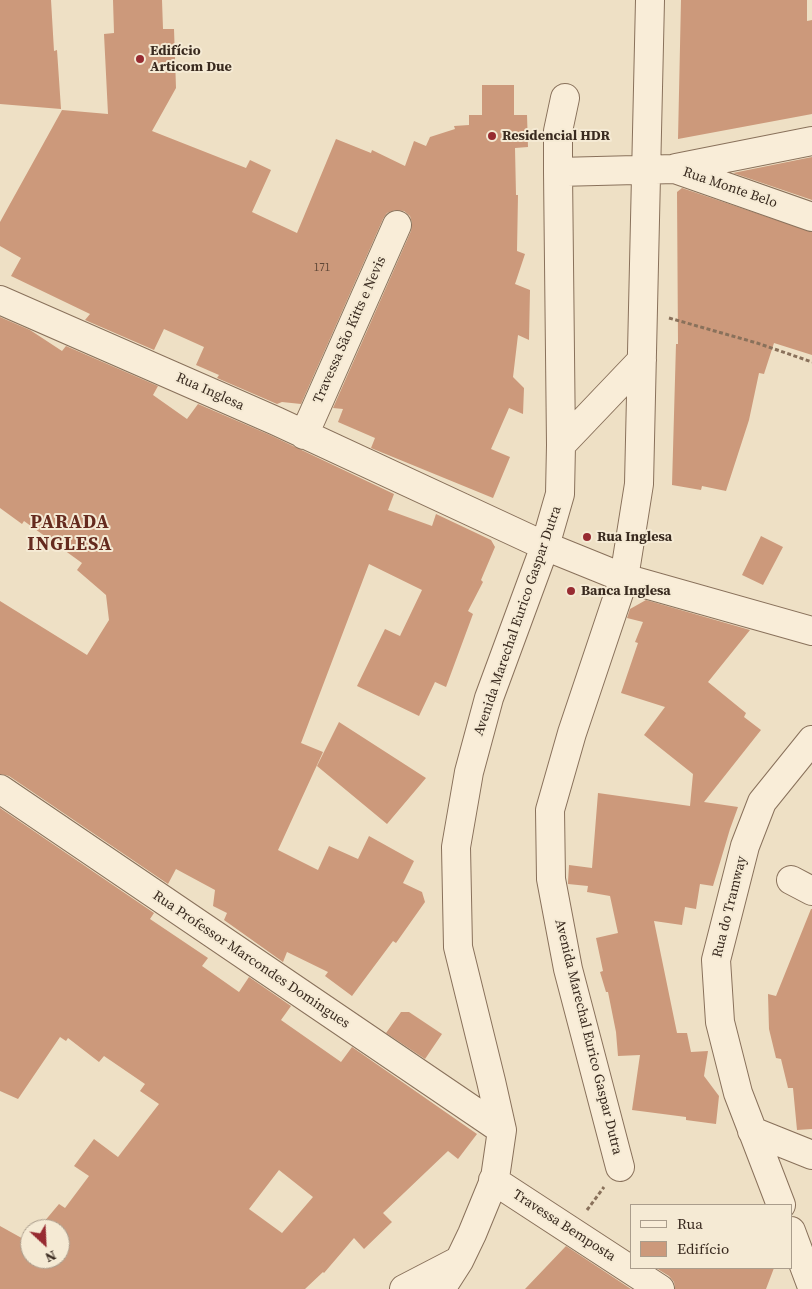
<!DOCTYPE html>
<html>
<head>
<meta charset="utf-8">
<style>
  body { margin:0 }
  #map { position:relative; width:812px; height:1289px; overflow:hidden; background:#eee0c5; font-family:"Source Serif 4",serif }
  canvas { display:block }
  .legend { position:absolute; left:630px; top:1204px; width:162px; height:65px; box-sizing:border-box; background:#f5ead4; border:1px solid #aa9d8c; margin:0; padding:6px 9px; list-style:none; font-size:15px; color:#392a1f }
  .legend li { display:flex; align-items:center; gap:10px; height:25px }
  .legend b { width:25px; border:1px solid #aa9d8c }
  .north { position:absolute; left:20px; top:1219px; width:50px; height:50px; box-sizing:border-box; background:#f5ead4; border:1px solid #aa9d8c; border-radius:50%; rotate:155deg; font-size:14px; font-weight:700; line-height:20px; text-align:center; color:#392a1f }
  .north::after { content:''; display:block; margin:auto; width:18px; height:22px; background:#972b31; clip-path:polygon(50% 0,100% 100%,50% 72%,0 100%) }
</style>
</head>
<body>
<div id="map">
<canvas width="812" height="1289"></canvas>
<ul class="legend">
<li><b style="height:6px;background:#f9edd8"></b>Rua</li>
<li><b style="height:14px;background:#cc997b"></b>Edifício</li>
</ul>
<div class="north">N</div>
</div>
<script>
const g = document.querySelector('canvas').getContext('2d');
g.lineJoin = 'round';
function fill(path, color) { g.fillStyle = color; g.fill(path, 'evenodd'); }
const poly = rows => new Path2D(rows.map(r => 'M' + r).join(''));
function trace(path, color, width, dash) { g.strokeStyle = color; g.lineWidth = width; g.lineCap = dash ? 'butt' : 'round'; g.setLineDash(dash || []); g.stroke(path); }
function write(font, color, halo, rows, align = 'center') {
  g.font = font + ' "Source Serif 4",serif'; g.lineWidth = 4; g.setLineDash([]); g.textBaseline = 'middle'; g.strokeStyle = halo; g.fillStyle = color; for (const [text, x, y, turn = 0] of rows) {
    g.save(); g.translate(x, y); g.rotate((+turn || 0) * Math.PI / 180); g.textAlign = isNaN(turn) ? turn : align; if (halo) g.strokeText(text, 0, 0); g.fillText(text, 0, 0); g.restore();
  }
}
fill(poly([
  [0,0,51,0,54,51,57,50,61,109,0,104],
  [113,0,162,0,163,29,174,29,176,88,152,131,246,168,250,160,271,170,252,212,297,233,336,139,371,153,372,150,405,166,414,141,426,146,430,137,455,129,454,126,469,125,469,115,482,115,482,85,514,85,514,115,527,115,528,147,515,148,516,195,518,195,517,251,525,254,515,284,530,290,529,340,518,335,513,377,524,388,523,414,509,408,491,449,510,457,493,498,371,448,375,438,338,422,343,409,333,408,411,231,412,223,410,216,404,211,395,210,387,213,383,219,301,404,282,402,277,404,217,378,219,375,196,365,204,347,164,329,154,350,85,320,90,314,11,276,21,258,0,246,0,222,62,110,108,114,104,34,114,33],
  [681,0,807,0,807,21,812,20,812,114,678,139],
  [812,157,812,200,733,173],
  [682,188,812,232,812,355,774,343,764,374,759,373,749,420,726,491,702,486,701,490,672,485,676,344,678,344,677,192],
  [0,317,30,330,62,351,66,346,158,386,153,395,187,419,198,404,270,435,394,494,388,510,432,526,436,514,491,540,495,547,481,580,483,582,468,611,473,614,446,687,435,682,419,716,357,686,385,629,400,636,422,590,369,564,301,743,323,752,278,850,318,870,329,846,358,859,369,836,414,861,403,883,422,892,425,902,396,943,393,941,352,996,325,976,328,972,287,952,283,962,224,920,227,913,213,906,215,890,176,869,168,884,9,776,0,774,0,601,87,655,109,620,106,595,77,570,82,563,24,521,22,524,0,508],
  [761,536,783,547,763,585,742,575],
  [646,600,750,630,708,682,746,713,744,717,761,730,704,802,738,807,730,829,713,886,700,884,696,909,685,907,682,925,654,921,677,1033,687,1033,691,1052,708,1051,704,1076,719,1096,716,1124,686,1120,686,1117,632,1110,640,1055,618,1056,616,1032,608,992,606,992,600,972,603,971,596,938,618,933,610,896,587,892,588,886,568,884,568,882,569,865,592,868,598,793,690,806,693,774,644,735,665,707,621,693,638,643,635,642,643,622,627,618,630,609],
  [339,722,426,778,387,824,317,766],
  [0,808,154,913,150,919,208,958,202,966,239,992,249,977,291,1006,281,1020,341,1062,352,1047,477,1134,458,1159,448,1151,383,1213,392,1222,364,1249,354,1238,324,1273,323,1272,305,1289,0,1289,0,1226,27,1241,30,1238,30,1259,60,1259,60,1229,38,1229,59,1204,65,1208,89,1176,74,1166,94,1139,118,1157,159,1104,140,1091,145,1084,104,1056,99,1062,68,1038,66,1041,60,1037,18,1099,0,1091],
  [279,1170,313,1197,282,1233,249,1209],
  [811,909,812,909,812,1129,797,1130,793,1088,788,1088,781,1059,776,1058,769,1029,768,994,776,996],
  [401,1012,409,1012,442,1034,425,1059,386,1033],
  [566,1246,631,1289,525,1289],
  [656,1268,774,1268,766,1289,675,1289,674,1282,669,1276]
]), '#cc997b');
const minor = poly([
  [676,168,812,141],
  [558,172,675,169,812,217],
  [0,300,276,421,545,546,624,578,812,631],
  [304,435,397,225],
  [561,445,642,360],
  [0,789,502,1130],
  [791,880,812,891],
  [752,1131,812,1155],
  [620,1167,568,969,551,879,550,810,572,733,624,578,639,484,650,0],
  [493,1180,660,1289],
  [781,1205,738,1093,720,1022,716,960,745,846,762,802,812,740],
  [791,1231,812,1287],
  [404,1289,458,1261],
  [441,1289,459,1261,472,1234,495,1178,502,1130,491,1081,458,947,456,847,469,772,489,698,545,546,560,494,561,445,558,172,558,131,565,98]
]);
trace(minor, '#89715b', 30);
trace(poly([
  [669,318,757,343,812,362],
  [587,1210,604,1187]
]), '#89715b', 3, [4, 2.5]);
trace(minor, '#f9edd8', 28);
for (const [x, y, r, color] of [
  [140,59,5,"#972b31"],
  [492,136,5,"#972b31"],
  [587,537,5,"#972b31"],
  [571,591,5,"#972b31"]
]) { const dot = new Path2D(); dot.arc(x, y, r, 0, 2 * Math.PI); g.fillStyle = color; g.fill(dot); trace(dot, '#f5ead4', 2); }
write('11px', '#5e4636', null, [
  ["171",322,268]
]);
write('bold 14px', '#392a1f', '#f5ead4', [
  ["Edifício",150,51],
  ["Articom Due",150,67],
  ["Residencial HDR",502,136],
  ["Rua Inglesa",597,537],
  ["Banca Inglesa",581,591]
], 'left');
write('14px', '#392a1f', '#f5ead4', [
  ["Rua Monte Belo",730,188,19],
  ["Travessa São Kitts e Nevis",350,330,-66],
  ["Rua Inglesa",210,392,24],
  ["Avenida Marechal Eurico Gaspar Dutra",518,621,-71],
  ["Rua do Tramway",730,907,-76],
  ["Rua Professor Marcondes Domingues",251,960,34],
  ["Avenida Marechal Eurico Gaspar Dutra",588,1037,76],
  ["Travessa Bemposta",564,1226,33]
]);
g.letterSpacing = '1px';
write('bold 19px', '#652a1e', '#f5ead4', [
  ["PARADA",70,523],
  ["INGLESA",70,545]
]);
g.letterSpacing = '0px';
</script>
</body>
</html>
